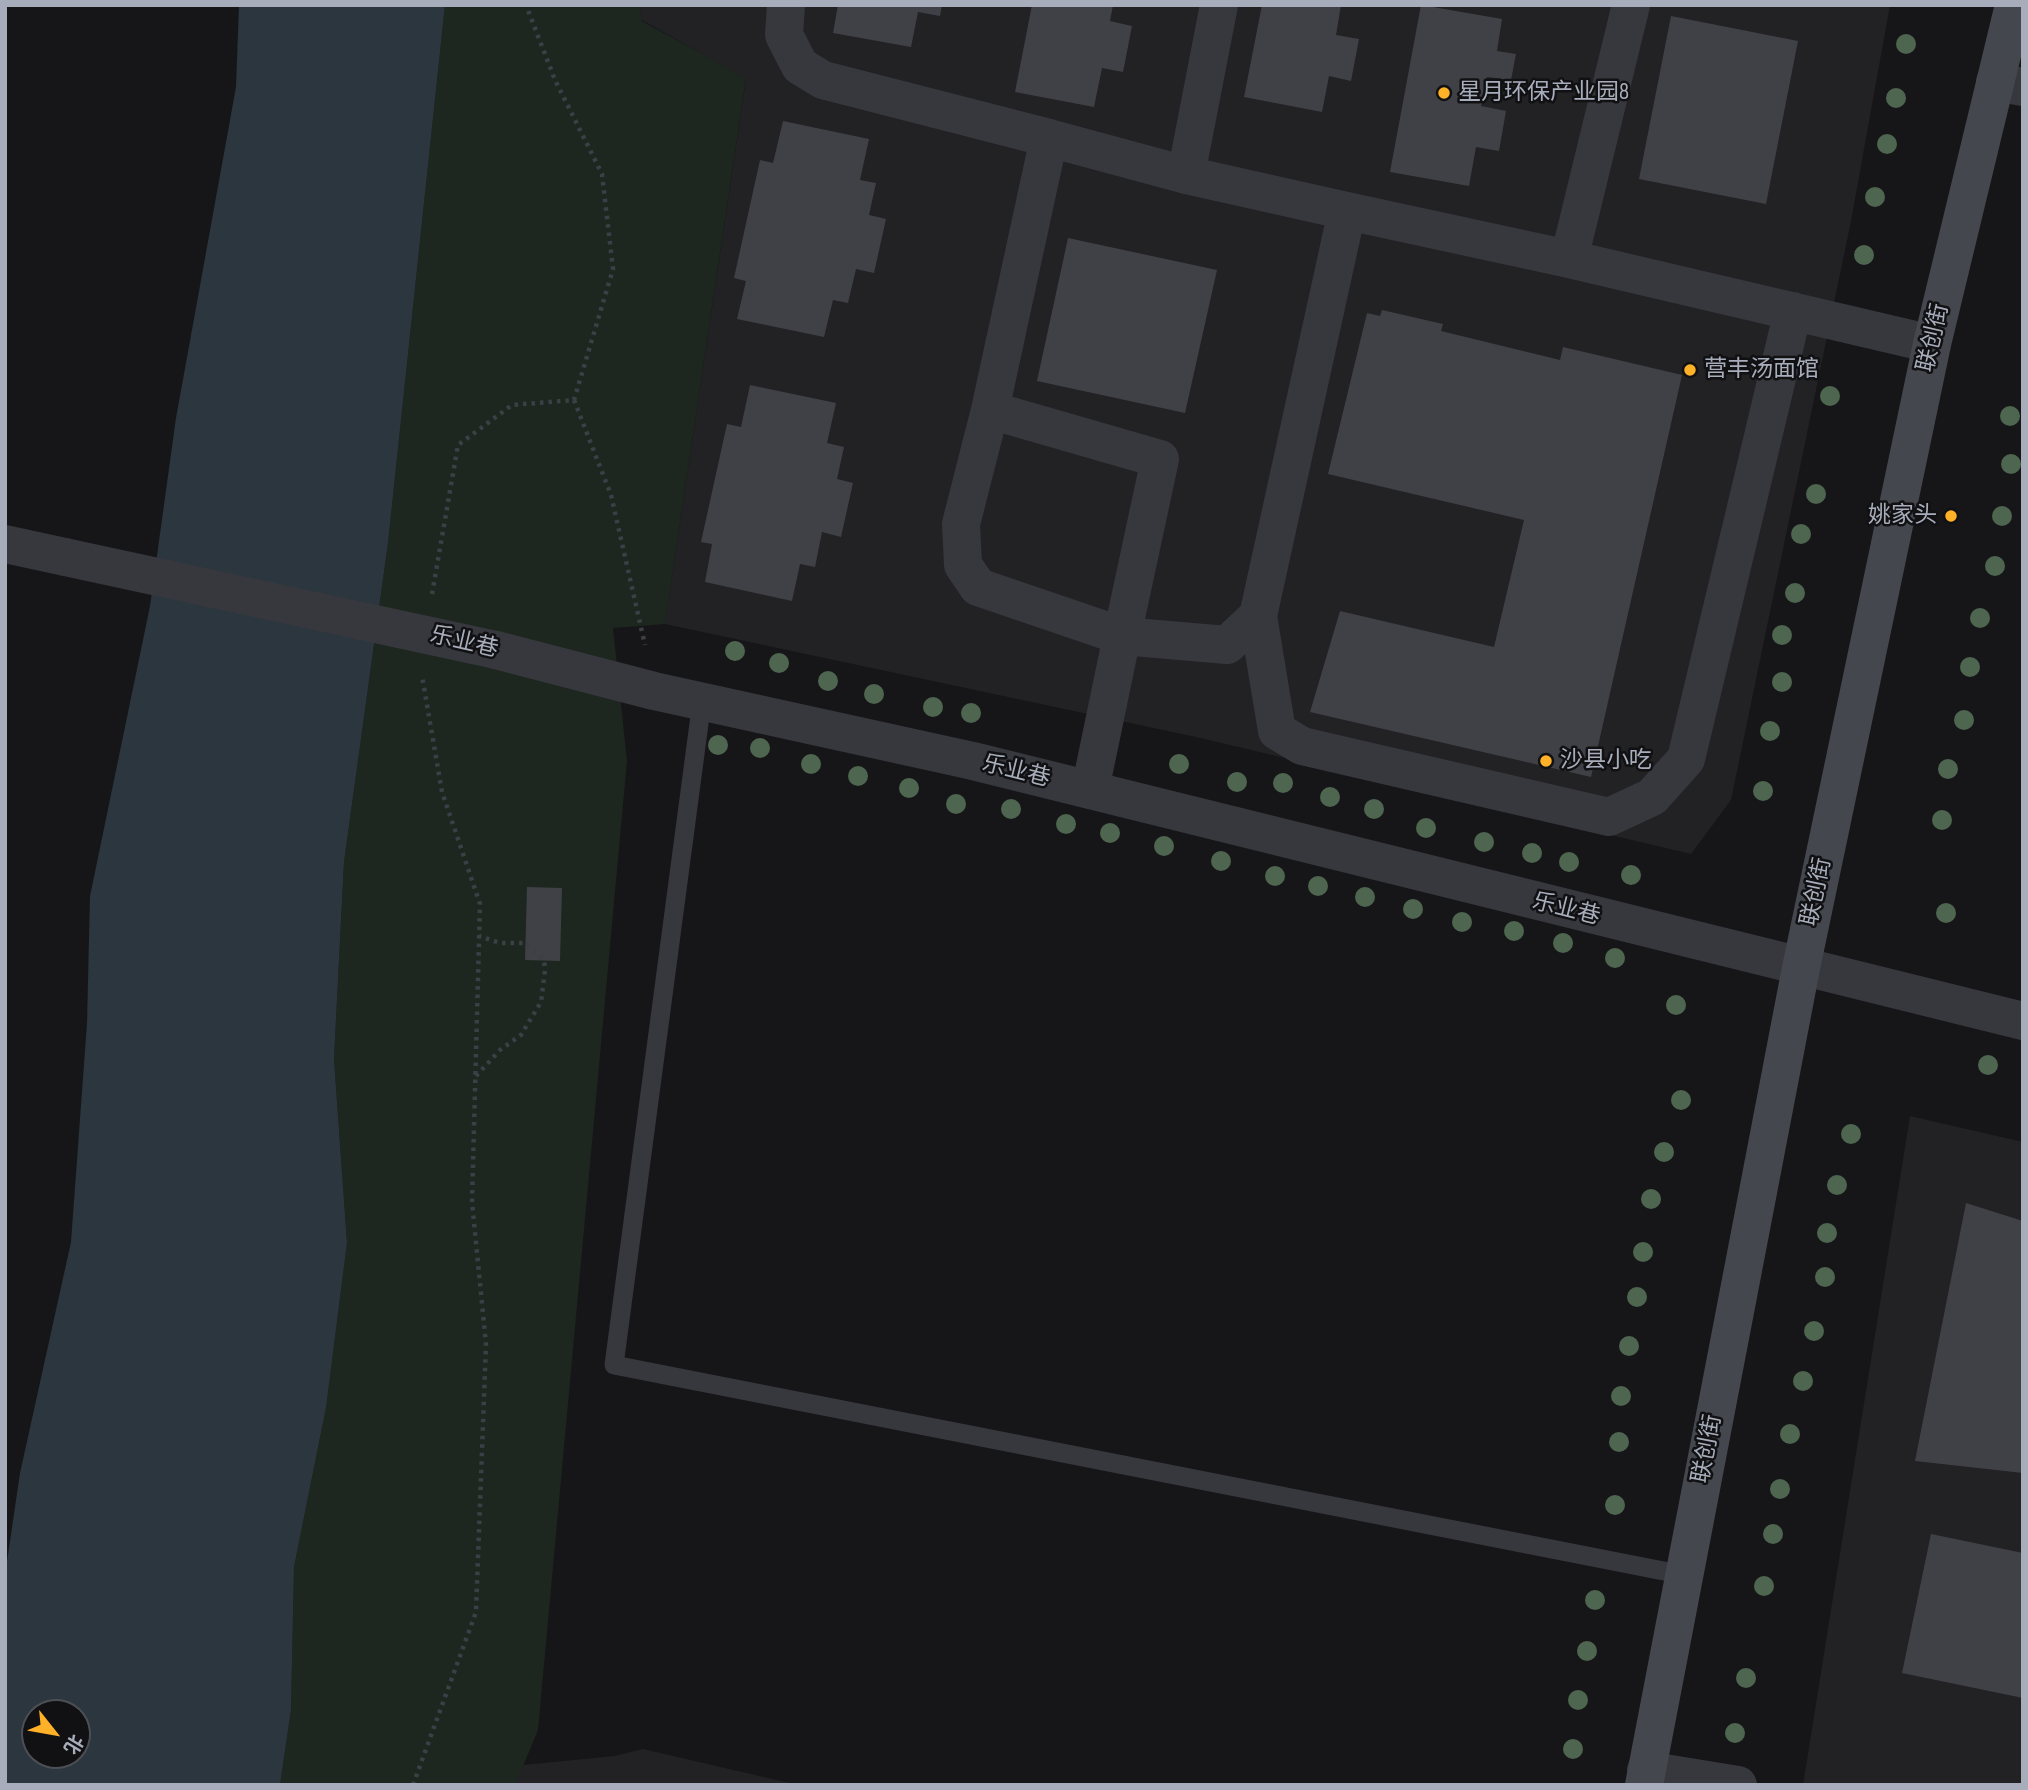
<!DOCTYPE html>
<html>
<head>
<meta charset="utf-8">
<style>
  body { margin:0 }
  #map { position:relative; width:2028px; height:1790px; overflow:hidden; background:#161618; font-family:"Sofia Sans Condensed","Noto Sans SC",sans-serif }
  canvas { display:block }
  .frame { position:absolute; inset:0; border:7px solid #a7adba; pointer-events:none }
  .north { position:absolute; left:21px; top:1699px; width:70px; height:70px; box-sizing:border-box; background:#111113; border:2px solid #4d4f56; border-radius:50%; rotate:121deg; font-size:19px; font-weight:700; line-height:28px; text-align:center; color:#a7adba }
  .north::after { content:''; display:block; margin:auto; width:24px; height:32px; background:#ffb227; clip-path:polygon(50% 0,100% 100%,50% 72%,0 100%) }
</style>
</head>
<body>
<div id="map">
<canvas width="2028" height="1790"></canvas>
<div class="frame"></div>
<div class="north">北</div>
</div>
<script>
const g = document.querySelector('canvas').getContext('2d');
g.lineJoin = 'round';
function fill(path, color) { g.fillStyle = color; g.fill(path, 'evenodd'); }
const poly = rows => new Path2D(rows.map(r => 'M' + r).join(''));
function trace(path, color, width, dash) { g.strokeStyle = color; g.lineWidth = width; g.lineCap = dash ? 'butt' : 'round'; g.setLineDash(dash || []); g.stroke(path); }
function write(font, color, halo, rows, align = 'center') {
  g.font = font + ' "Sofia Sans Condensed","Noto Sans SC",sans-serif'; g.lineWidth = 5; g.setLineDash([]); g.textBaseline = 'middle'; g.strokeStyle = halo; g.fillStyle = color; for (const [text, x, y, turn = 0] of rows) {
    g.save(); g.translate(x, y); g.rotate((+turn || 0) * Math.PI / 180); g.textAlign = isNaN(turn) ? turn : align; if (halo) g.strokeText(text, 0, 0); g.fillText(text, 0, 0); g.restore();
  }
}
fill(poly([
  [639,5,1890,5,1851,221,1731,800,1691,854,1196,737,665,624,746,79,642,20],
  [1910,1116,2023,1142,2023,1785,1803,1785],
  [643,1749,798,1785,515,1785,523,1765,615,1756]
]), '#222225');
fill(poly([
  [445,5,639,5,642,21,746,78,665,624,613,628,627,761,538,1730,515,1785,280,1785,291,1710,294,1567,326,1408,347,1243,334,1059,344,862,388,543]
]), '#1d271f');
fill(poly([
  [239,5,445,5,388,543,344,862,334,1059,347,1243,326,1408,294,1567,291,1710,280,1785,5,1785,5,1575,20,1473,71,1242,87,1023,90,896,150,606,176,418,236,87],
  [35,1713,77,1713,77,1755,35,1755]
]), '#2b363e');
fill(poly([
  [838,5,942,5,940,16,918,12,911,47,833,33],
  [1032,5,1113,5,1110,21,1132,26,1123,72,1102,68,1094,107,1015,92],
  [1262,5,1341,5,1336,35,1359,39,1351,81,1329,76,1322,112,1244,97],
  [1421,5,1502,19,1497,51,1516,54,1511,80,1487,77,1481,106,1506,111,1499,151,1476,147,1469,186,1390,172],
  [1671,16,1798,41,1766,204,1639,179],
  [783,121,869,139,860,180,876,183,869,215,886,219,874,273,856,269,848,303,833,300,824,337,737,319,746,281,734,278,760,160,773,163],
  [1068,238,1217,270,1185,413,1037,381],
  [1382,310,1443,324,1441,331,1560,360,1563,347,1682,375,1591,777,1310,712,1340,611,1494,647,1524,520,1328,474,1367,313,1380,316],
  [750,385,836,403,827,443,844,447,837,479,853,483,841,537,822,532,815,567,800,564,792,601,705,582,712,544,701,542,727,424,741,427],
  [527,887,562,888,560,961,525,960],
  [1966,1203,2023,1221,2023,1473,1915,1461],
  [1931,1534,2023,1553,2023,1698,1902,1673]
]), '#404146');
trace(poly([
  [574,400,611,495,645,645],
  [432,594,458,445,512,405,574,400,613,269,602,174,555,80,526,5],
  [476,1076,500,1050,521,1035,541,1002,545,970,544,960,525,943,500,943,479,936],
  [413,1785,476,1612,486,1344,472,1202,480,904,442,792,422,676]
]), '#3c3f45', 4.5, [3.5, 5]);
trace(poly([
  [702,701,614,1365,1684,1575]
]), '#37383e', 19);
trace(poly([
  [786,5,784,35,800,66,823,80,1049,138],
  [1995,82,2023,87],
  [1186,175,1219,5],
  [1347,211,1569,259,1631,5],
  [1569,259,1932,344],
  [990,410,961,524,963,565,978,587,1122,636,1160,459,990,410,1049,138,1186,175,1347,211,1258,616,1227,645,1122,636,1090,790],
  [5,544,65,557],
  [1258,616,1277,731,1302,746,1609,817,1652,797,1686,759,1793,311],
  [496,650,654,691,973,761,2023,1021],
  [1646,1770,1738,1785]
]), '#37383e', 38);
trace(poly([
  [1644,1785,1801,968,1932,344,2014,5]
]), '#44474e', 38);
trace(poly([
  [65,557,496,650]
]), '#37383e', 38);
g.fillStyle = '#4e6550';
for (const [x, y] of [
  [1906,44],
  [1896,98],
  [1887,144],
  [1875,197],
  [1864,255],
  [1830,396],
  [2010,416],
  [2011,464],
  [1816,494],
  [2002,516],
  [1801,534],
  [1995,566],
  [1795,593],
  [1980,618],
  [1782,635],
  [735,651],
  [779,663],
  [1970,667],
  [828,681],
  [1782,682],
  [874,694],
  [933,707],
  [971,713],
  [1964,720],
  [1770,731],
  [718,745],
  [760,748],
  [811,764],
  [1179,764],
  [1948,769],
  [858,776],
  [1237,782],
  [1283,783],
  [909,788],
  [1763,791],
  [1330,797],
  [956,804],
  [1011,809],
  [1374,809],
  [1942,820],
  [1066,824],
  [1426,828],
  [1110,833],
  [1484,842],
  [1164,846],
  [1532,853],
  [1221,861],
  [1569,862],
  [1631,875],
  [1275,876],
  [1318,886],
  [1365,897],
  [1413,909],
  [1946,913],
  [1462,922],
  [1514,931],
  [1563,943],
  [1615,958],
  [1676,1005],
  [1988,1065],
  [1681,1100],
  [1851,1134],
  [1664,1152],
  [1837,1185],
  [1651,1199],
  [1827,1233],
  [1643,1252],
  [1825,1277],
  [1637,1297],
  [1814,1331],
  [1629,1346],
  [1803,1381],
  [1621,1396],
  [1790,1434],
  [1619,1442],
  [1780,1489],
  [1615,1505],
  [1773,1534],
  [1764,1586],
  [1595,1600],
  [1587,1651],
  [1746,1678],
  [1578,1700],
  [1735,1733],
  [1573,1749]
]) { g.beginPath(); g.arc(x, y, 10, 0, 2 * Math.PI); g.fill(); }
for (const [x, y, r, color] of [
  [1444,93,7,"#ffb227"],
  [1690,370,7,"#ffb227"],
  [1951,516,7,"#ffb227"],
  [1546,761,7,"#ffb227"]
]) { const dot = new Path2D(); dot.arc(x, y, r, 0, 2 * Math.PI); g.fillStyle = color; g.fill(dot); trace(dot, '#111113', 2.5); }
write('23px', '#a7adba', '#111113', [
  ["星月环保产业园8",1458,93],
  ["营丰汤面馆",1704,370],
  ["姚家头",1937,516,"right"],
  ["沙县小吃",1560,761]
], 'left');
write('23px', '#a7adba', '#111113', [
  ["联创街",1934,338,-77],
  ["乐业巷",464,643,13],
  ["乐业巷",1016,772,14],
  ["联创街",1817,892,-78],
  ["乐业巷",1566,910,14],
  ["联创街",1708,1449,-79]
]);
</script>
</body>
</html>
